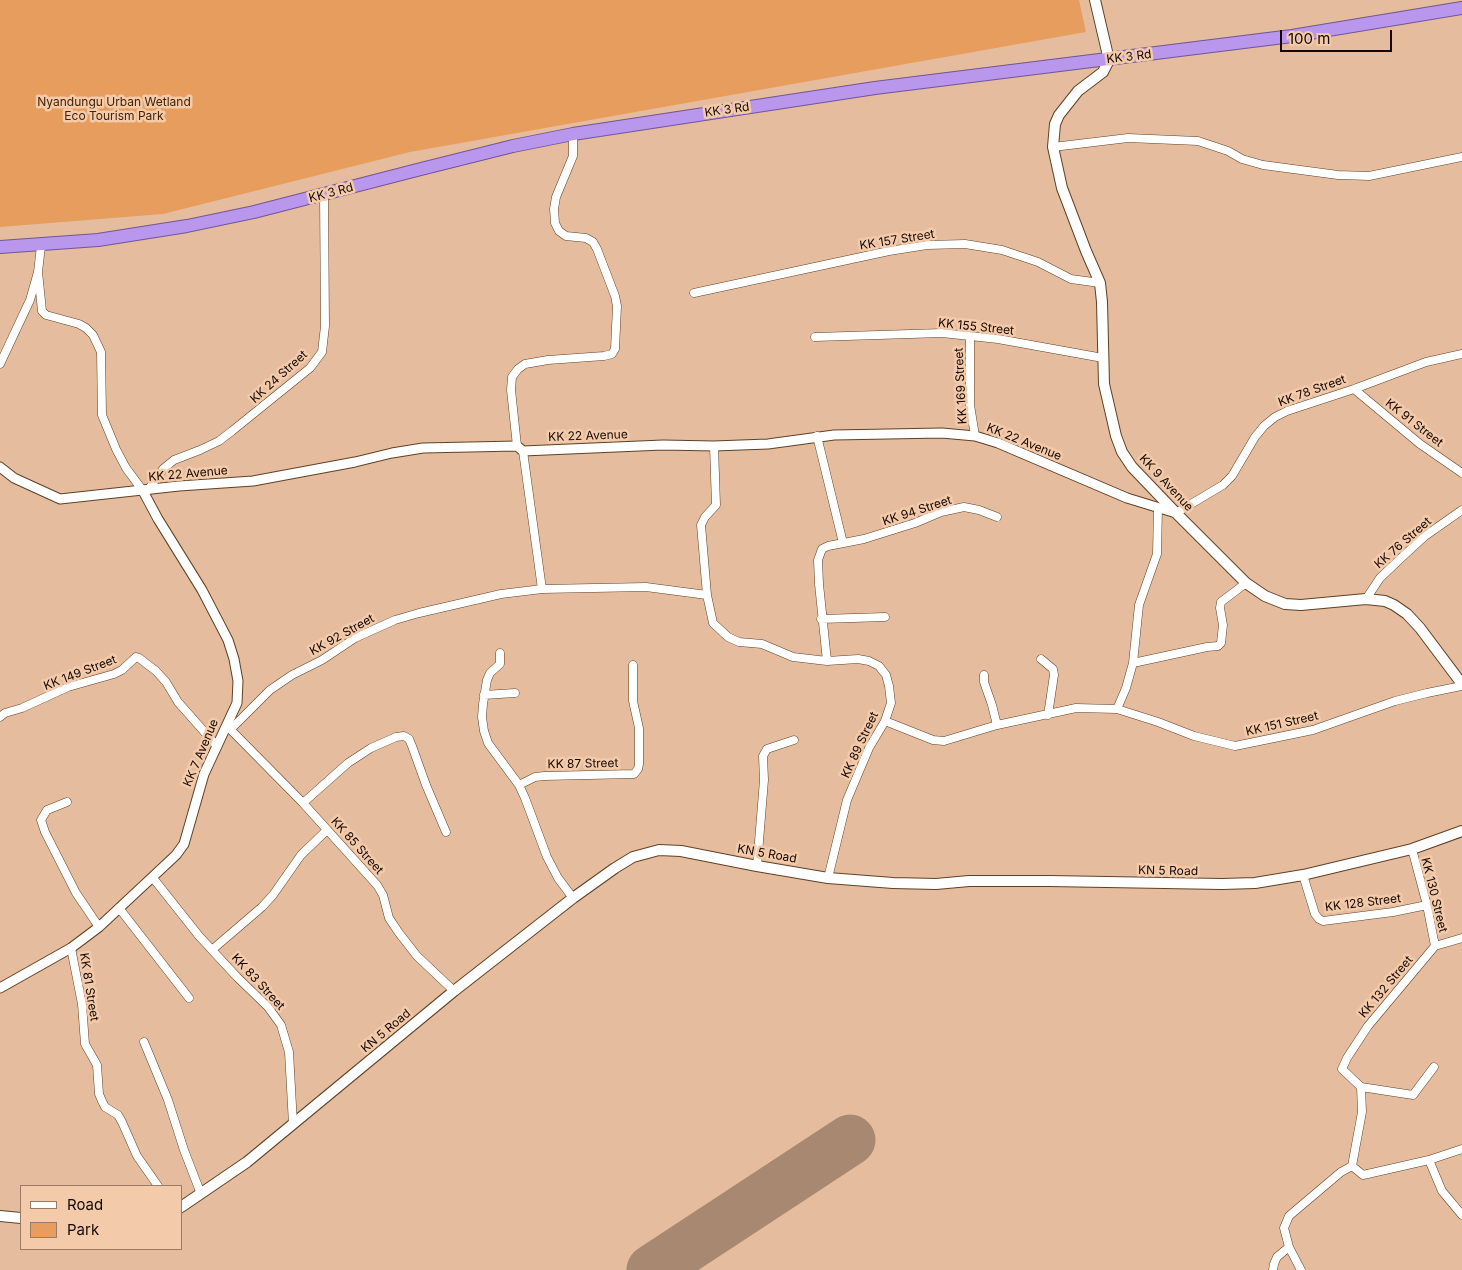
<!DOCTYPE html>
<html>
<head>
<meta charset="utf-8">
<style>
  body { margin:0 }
  #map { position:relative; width:1462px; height:1270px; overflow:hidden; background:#e5bd9e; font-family:Inter,sans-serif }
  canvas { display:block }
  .legend { position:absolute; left:20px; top:1185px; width:162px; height:65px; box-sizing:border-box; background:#f3caaa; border:1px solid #9a7c66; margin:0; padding:6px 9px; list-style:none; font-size:15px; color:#150801 }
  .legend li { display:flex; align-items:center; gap:10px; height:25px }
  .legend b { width:25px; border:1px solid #9a7c66 }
  .scale { position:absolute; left:1280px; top:30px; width:112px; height:22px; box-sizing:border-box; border:2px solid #150801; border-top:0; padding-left:6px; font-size:15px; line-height:18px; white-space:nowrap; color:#150801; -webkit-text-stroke:4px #f3caaa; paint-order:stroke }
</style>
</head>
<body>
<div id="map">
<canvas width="1462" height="1270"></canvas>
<ul class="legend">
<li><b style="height:6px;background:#fff"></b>Road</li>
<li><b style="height:14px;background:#e79d5e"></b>Park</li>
</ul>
<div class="scale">100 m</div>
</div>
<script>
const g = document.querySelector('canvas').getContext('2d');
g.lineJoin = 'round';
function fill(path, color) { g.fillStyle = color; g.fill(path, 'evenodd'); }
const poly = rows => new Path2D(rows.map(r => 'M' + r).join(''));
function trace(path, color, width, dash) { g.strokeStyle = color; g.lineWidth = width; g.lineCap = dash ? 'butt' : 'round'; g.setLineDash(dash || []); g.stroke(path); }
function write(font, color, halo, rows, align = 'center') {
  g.font = font + ' Inter,sans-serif'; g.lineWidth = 5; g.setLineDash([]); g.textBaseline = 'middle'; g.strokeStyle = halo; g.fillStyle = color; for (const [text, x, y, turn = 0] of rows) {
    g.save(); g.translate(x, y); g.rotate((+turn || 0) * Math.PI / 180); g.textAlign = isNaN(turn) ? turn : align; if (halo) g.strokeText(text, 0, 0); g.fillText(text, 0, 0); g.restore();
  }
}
fill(poly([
  [0,0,1079,0,1086,32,410,152,163,214,0,227]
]), '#e79d5e');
trace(poly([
  [652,1270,850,1140]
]), '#a88870', 51);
const minor = poly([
  [1053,147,1128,138,1198,141,1228,151,1242,159,1263,165,1338,175,1369,176,1462,157],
  [38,272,42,311,46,315,79,324,86,328,93,335,101,352,102,415,116,449,126,468,143,491],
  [694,293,889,251,927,245,965,244,1002,250,1038,262,1071,279,1100,283],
  [970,335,970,405,975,436],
  [815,337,942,333,998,339,1103,358],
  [0,364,30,300,38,272,41,246],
  [1354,389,1420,444,1462,473],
  [817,436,843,543],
  [517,446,511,390,512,377,518,369,525,364,548,360,604,356,612,354,615,349,617,306,615,296,597,249,593,242,586,238,566,236,559,231,555,223,554,209,556,197,573,156,573,134],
  [523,451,542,589],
  [148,490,163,469,174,460,200,450,219,441,232,431,310,368,322,352,325,326,324,195],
  [1176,513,1223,485,1232,476,1255,437,1264,426,1275,417,1287,411,1354,389,1426,362,1462,354],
  [707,595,701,525,705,517,716,505,714,446],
  [1366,599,1380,578,1401,558,1425,536,1462,510],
  [821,619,885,617],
  [500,653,500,664,490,673,487,680,483,704,482,717,484,731,488,743,519,785],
  [1041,659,1053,669,1054,675,1048,715],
  [827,661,819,584,818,560,822,549,828,546,864,539,915,523,941,512,964,507,979,510,997,517],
  [1133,663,1139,605,1157,554,1158,508],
  [984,675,984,682,992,705,997,725],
  [484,695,515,693],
  [1117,709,1126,688,1133,663,1207,647,1218,646,1221,643,1223,625,1220,608,1221,602,1246,583],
  [0,717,5,713,22,708,68,687,114,674,122,670,136,657,139,658,156,671,166,682,178,702,216,745],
  [885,721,933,740,944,741,997,725,1076,708,1117,709,1158,722,1194,736,1235,746,1313,730,1395,701,1427,693,1462,686],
  [228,727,303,803,377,885,383,895,389,918,399,933,417,956,454,991],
  [231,729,270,690,292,675,322,660,355,638,395,620,419,613,501,594,542,589,646,587,707,595,713,623,728,637,739,642,762,644,793,657,827,661,858,659,869,661,879,666,886,675,889,686,891,703,885,721,869,748,847,800,828,878],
  [67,802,47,810,41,820,45,832,76,893,99,927],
  [303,803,348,763,371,748,396,737,404,736,409,739,412,746,426,785,446,832],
  [1412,849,1427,905,1435,946],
  [757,866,764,780,763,756,767,749,794,740],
  [1303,875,1315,914,1319,919,1323,921,1393,912,1427,905],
  [153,878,199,936,237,977,268,1007,281,1025,289,1052,293,1124],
  [573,898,558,878,547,857,525,798,519,785,535,777,544,776,634,774,638,769,639,764,639,728,633,701,633,665],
  [119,908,189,998],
  [71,948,82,1004,85,1044,97,1065,99,1094,102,1101,105,1107,118,1115,122,1122,137,1156,158,1186],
  [213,949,262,907,273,895,301,855,327,830],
  [144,1042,168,1100,184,1150,201,1194],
  [1361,1087,1342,1069,1347,1058,1368,1026,1435,946,1462,938],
  [1429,1160,1442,1191,1462,1215],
  [1352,1166,1363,1175,1429,1160,1462,1149],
  [1289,1247,1301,1270],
  [1273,1270,1274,1264,1277,1257,1289,1247,1284,1228,1289,1216,1341,1172,1352,1166,1362,1112,1361,1087,1413,1095,1434,1067]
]);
const tertiary = poly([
  [0,467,14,478,60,499,179,486,253,481,355,462,392,453,423,448,517,446,523,451,663,445,714,446,768,444,834,435,942,433,975,436,998,443,1127,498,1176,513],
  [0,988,71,948,99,927,176,855,184,844,204,774,237,703,238,681,234,659,228,640,202,590,158,519,143,491]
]);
const secondary = poly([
  [1095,0,1109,60,1103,72,1078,91,1059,115,1055,124,1053,147,1062,188,1086,251,1100,283,1102,302,1104,384,1116,436,1122,452,1132,467,1176,513,1246,583,1265,596,1285,604,1301,605,1366,599,1385,601,1394,605,1407,614,1420,628,1462,684],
  [181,1207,247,1162,454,991,573,898,615,868,633,857,659,850,681,851,757,866,828,878,893,883,936,884,969,881,1049,881,1222,884,1255,883,1303,875,1412,849,1462,831],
  [0,1216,21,1218]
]);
const trunk = poly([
  [0,247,98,240,187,226,254,212,421,169,513,146,573,134,875,88,1292,36,1462,8]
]);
trace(minor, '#614024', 9);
trace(tertiary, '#614024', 11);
trace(secondary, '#614024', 12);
trace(trunk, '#735496', 14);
trace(minor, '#fff', 8);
trace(tertiary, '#fff', 9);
trace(secondary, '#fff', 10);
trace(trunk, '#b897ec', 12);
write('12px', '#150801', '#f3caaa', [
  ["KK 3 Rd",1129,57,-7],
  ["KK 3 Rd",727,110,-8],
  ["KK 3 Rd",331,193,-15],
  ["KK 157 Street",897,240,-9],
  ["KK 155 Street",976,327,6],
  ["KK 24 Street",279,377,-42],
  ["KK 169 Street",961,386,-93],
  ["KK 78 Street",1312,391,-20],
  ["KK 91 Street",1414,423,38],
  ["KK 22 Avenue",588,436,-2],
  ["KK 22 Avenue",1024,442,22],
  ["KK 22 Avenue",188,474,-5],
  ["KK 9 Avenue",1166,483,47],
  ["KK 94 Street",917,511,-18],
  ["KK 76 Street",1403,543,-41],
  ["KK 92 Street",342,635,-29],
  ["KK 149 Street",80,673,-21],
  ["KK 151 Street",1282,724,-13],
  ["KK 89 Street",860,745,-65],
  ["KK 7 Avenue",201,753,-67],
  ["KK 87 Street",583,764,-1],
  ["KK 85 Street",357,846,48],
  ["KN 5 Road",767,854,10],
  ["KN 5 Road",1168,871,1],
  ["KK 130 Street",1434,895,76],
  ["KK 128 Street",1363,903,-7],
  ["KK 83 Street",258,982,47],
  ["KK 81 Street",89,987,81],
  ["KK 132 Street",1386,987,-50],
  ["KN 5 Road",386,1031,-40]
]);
write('12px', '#442404', '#f3caaa', [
  ["Nyandungu Urban Wetland",114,102],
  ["Eco Tourism Park",114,116]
]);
</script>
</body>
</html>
